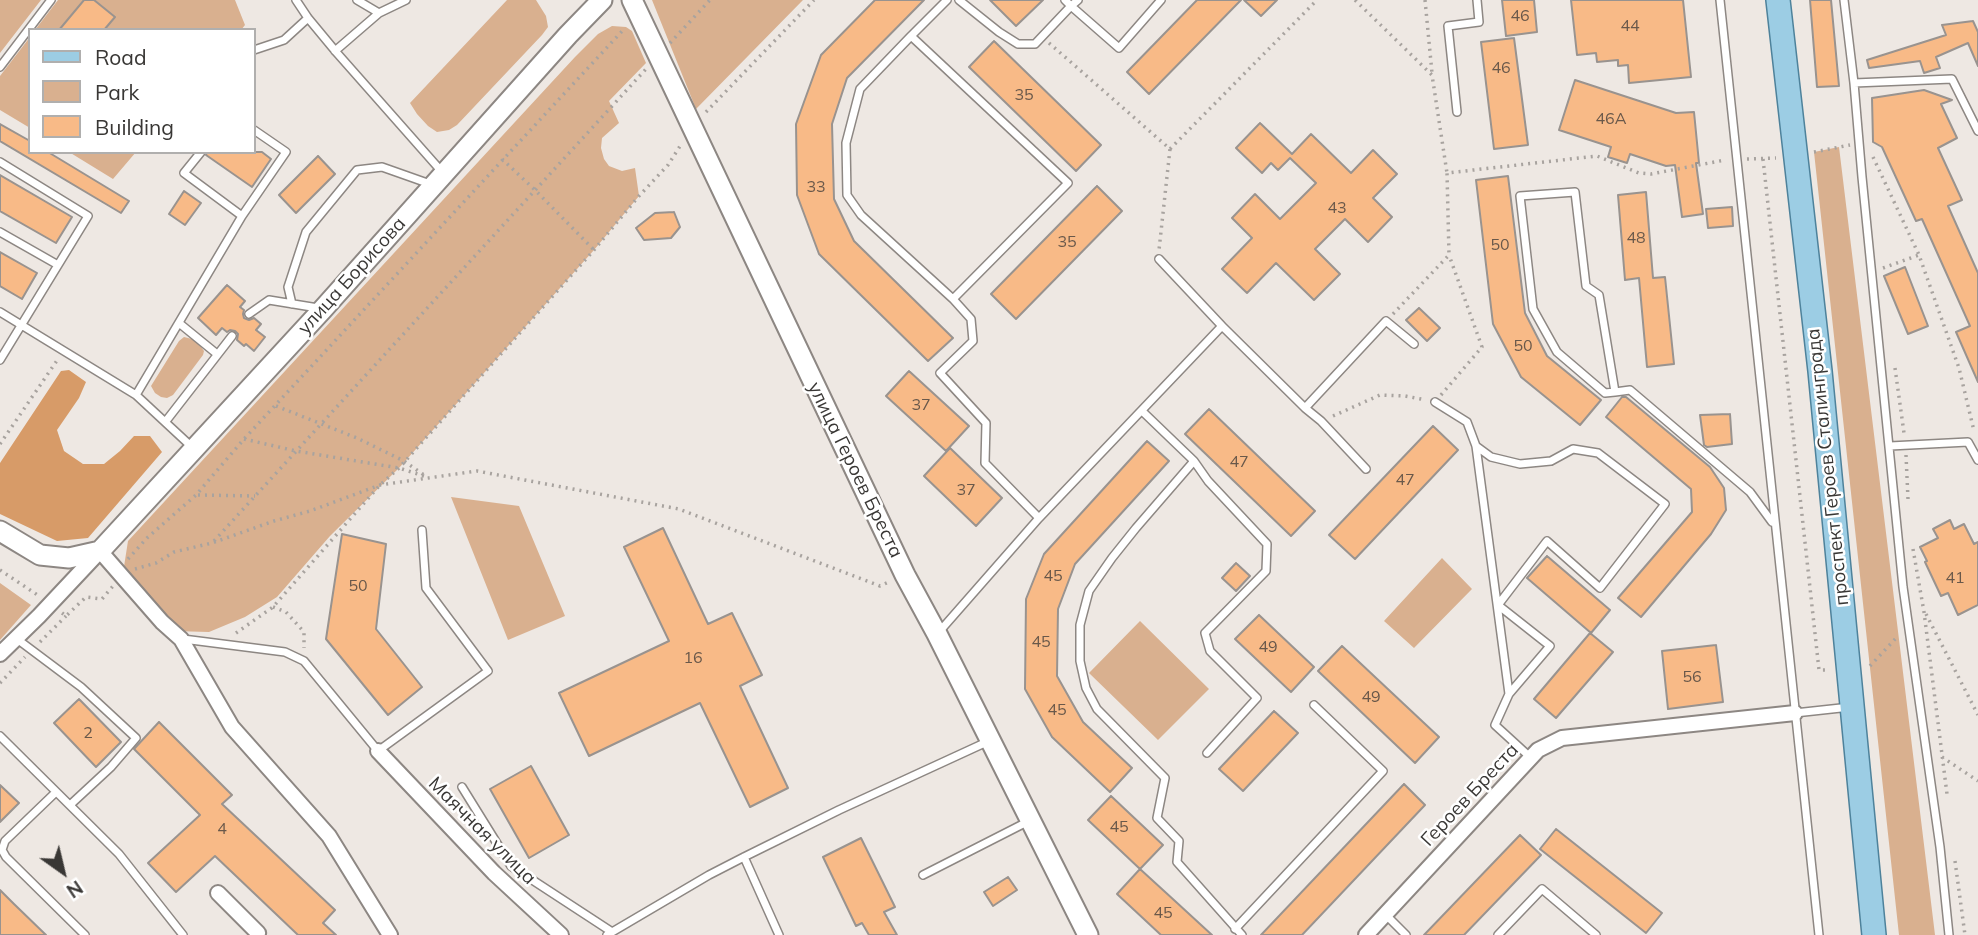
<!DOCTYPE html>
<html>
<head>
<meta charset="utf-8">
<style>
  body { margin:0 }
  #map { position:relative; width:1978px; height:935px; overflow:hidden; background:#eee8e3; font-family:Mulish,sans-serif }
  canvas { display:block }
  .legend { position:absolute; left:28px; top:28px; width:228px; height:126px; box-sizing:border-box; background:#fff; border:2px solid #b0afae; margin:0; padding:9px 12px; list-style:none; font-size:21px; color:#393735 }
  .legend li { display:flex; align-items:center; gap:14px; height:35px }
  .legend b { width:35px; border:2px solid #b0afae }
  .north { position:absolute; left:28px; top:837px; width:70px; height:70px; -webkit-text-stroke:5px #fff; paint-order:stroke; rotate:146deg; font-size:19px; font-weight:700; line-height:28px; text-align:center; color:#393735 }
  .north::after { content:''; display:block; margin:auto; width:24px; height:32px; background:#393735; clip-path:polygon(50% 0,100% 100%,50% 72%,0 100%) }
</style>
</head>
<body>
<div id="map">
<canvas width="1978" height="935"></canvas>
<ul class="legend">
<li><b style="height:9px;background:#9ccde4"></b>Road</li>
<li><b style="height:19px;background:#d9b08f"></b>Park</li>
<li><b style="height:19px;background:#f8ba87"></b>Building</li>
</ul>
<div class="north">N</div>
</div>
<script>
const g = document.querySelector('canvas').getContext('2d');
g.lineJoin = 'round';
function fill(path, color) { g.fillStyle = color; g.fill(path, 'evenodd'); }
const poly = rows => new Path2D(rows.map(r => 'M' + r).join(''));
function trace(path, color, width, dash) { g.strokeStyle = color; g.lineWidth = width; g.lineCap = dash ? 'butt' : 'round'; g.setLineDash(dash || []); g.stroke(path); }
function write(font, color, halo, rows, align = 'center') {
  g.font = font + ' Mulish,sans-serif'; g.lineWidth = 5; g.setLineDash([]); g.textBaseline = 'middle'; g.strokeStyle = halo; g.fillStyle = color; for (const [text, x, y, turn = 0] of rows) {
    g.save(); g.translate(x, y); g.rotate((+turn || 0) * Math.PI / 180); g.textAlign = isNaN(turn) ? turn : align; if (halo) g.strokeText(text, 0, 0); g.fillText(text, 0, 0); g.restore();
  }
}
fill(poly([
  [0,0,41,0,0,53],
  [58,0,235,0,245,25,241,30,35,30],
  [507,0,536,0,546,16,548,27,542,35,457,125,449,130,437,132,428,126,417,114,410,103],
  [652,0,803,0,696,109],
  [612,26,626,27,632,31,646,63,609,101,619,123,602,138,601,148,604,159,609,166,622,171,635,168,639,196,594,250,399,468,330,536,277,597,245,617,209,632,173,631,151,621,124,585,123,573,128,541,575,57,598,34],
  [30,37,30,128,0,110,0,76],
  [1839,147,1935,935,1899,935,1814,152],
  [69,152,136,152,113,179],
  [184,337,192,339,199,344,204,351,203,355,173,395,167,398,161,397,155,393,151,386,179,341],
  [451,497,519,506,565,616,508,640],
  [1442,558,1472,589,1414,648,1384,621],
  [0,583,31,605,0,640],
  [1140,621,1209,689,1158,740,1089,673]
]), '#d9b08f');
fill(poly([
  [69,370,86,382,79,398,57,430,64,451,83,464,104,464,120,451,134,436,150,436,162,452,88,538,57,541,0,514,0,463,61,371]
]), '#d79b68');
const building = poly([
  [84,0,94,0,115,17,104,30,59,30,84,0],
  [875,0,924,0,847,78,832,124,834,199,854,241,953,338,928,361,819,254,797,195,796,124,821,55,875,0],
  [990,0,1043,0,1016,26,990,0],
  [1197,0,1241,0,1149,94,1127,72,1197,0],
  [1244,0,1277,0,1261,16,1244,0],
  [1502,0,1534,0,1537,32,1506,36,1502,0],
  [1571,0,1683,0,1691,77,1629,83,1628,65,1618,66,1618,60,1597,62,1596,53,1577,55,1571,0],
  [1810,0,1831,0,1839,86,1817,87,1810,0],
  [1973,21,1978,32,1978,66,1968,43,1936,57,1940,68,1924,73,1920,61,1869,68,1867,60,1946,35,1942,25,1973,21],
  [1514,38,1528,145,1494,149,1481,42,1514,38],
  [994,41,1101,145,1076,171,969,67,994,41],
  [1575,80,1676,113,1694,112,1699,163,1696,163,1703,214,1682,217,1675,165,1666,166,1630,154,1627,163,1608,157,1611,147,1559,130,1575,80],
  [1924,90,1952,100,1941,104,1957,138,1938,148,1962,200,1948,206,1978,273,1978,382,1956,332,1970,326,1922,219,1916,221,1882,147,1873,142,1872,98,1924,90],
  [1260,123,1292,154,1311,134,1351,173,1373,150,1397,174,1373,198,1392,217,1368,242,1345,219,1315,249,1340,274,1314,300,1276,263,1247,293,1222,269,1252,238,1232,218,1255,194,1280,219,1316,183,1290,158,1278,170,1271,163,1262,173,1236,148,1260,123],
  [0,124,30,141,30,152,48,152,129,201,121,213,0,141,0,124],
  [207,152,262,152,271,159,252,187,206,155,207,152],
  [318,156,335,174,296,213,279,195,318,156],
  [0,175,72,217,56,243,0,211,0,175],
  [1508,176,1525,313,1547,356,1601,400,1580,425,1521,377,1493,324,1476,180,1508,176],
  [1097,186,1122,211,1016,319,991,294,1097,186],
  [184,191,201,203,185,225,169,214,184,191],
  [1646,192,1653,278,1665,277,1674,364,1647,367,1639,278,1625,280,1618,195,1646,192],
  [1732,207,1733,226,1708,228,1706,209,1732,207],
  [674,212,680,227,671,238,644,240,636,228,655,213,674,212],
  [0,252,37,273,22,299,0,286,0,252],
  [1905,267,1928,326,1908,334,1884,276,1905,267],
  [227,285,245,301,240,307,244,310,243,314,244,318,249,320,254,318,261,324,256,330,265,337,254,351,246,344,244,346,237,340,238,334,235,331,230,330,227,332,222,328,216,335,198,318,227,285],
  [1419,308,1440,328,1427,341,1406,320,1419,308],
  [909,371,969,426,946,451,886,396,909,371],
  [1622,397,1626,397,1710,467,1724,488,1726,510,1711,534,1641,617,1618,598,1692,512,1691,489,1606,417,1622,397],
  [1209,409,1315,511,1291,536,1185,434,1209,409],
  [1730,414,1732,444,1707,447,1704,445,1700,415,1730,414],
  [1433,426,1458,450,1355,559,1329,535,1433,426],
  [1147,441,1169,461,1075,564,1058,609,1057,676,1083,722,1132,768,1110,792,1052,737,1025,689,1026,599,1044,554,1147,441],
  [950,448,1002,498,976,526,924,476,950,448],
  [1950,520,1954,529,1964,524,1974,544,1978,542,1978,605,1958,615,1948,593,1941,596,1925,562,1927,561,1920,547,1938,538,1933,529,1950,520],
  [663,528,708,624,732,613,762,675,740,686,788,788,750,807,700,703,589,756,559,693,669,641,624,547,663,528],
  [342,534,386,544,376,629,422,687,388,715,326,639,342,534],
  [1547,556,1610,610,1591,633,1527,578,1547,556],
  [1236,563,1250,576,1236,591,1222,578,1236,563],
  [1259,615,1314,667,1291,692,1235,639,1259,615],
  [1590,633,1613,652,1556,718,1534,699,1590,633],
  [1716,645,1723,702,1668,709,1662,651,1716,645],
  [1342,646,1439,737,1415,763,1318,671,1342,646],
  [79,699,121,742,96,767,54,723,79,699],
  [1274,711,1298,733,1243,791,1219,769,1274,711],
  [159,722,232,795,222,804,335,910,323,923,336,935,298,935,215,856,176,892,148,863,200,815,134,749,159,722],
  [531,766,569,835,529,858,490,789,531,766],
  [1404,784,1425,805,1302,935,1261,935,1404,784],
  [0,785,19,803,0,822,0,785],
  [1111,796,1163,845,1140,869,1088,820,1111,796],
  [1556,829,1662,913,1646,933,1540,849,1556,829],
  [1520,835,1541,855,1464,935,1424,935,1520,835],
  [861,838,895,907,884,912,897,935,869,935,862,923,856,926,823,857,861,838],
  [1140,869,1175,901,1212,935,1161,935,1117,894,1140,869],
  [1008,877,1017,890,993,906,984,892,1008,877],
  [0,890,14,904,46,935,0,935,0,890]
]);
fill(building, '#f8ba87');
trace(building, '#99938f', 2);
const lane = poly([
  [296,0,308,18,337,53,443,173],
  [357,0,379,13,406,0],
  [959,0,999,32,1018,44,1035,44,1071,6,1065,0],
  [1078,0,1071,6,1119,48,1161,0],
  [1720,0,1819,935],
  [1844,0,1854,83,1862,177,1903,587,1940,847,1949,935],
  [911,36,1068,183,953,299,861,215,847,195,846,143,860,89,911,36],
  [911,36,947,0],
  [254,50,284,40,308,18],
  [335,51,379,13],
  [0,67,51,0],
  [1854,83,1952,79,1978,131],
  [1457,112,1448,26,1479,22,1477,0],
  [201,152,184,173,242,216],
  [0,162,88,216,0,360],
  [0,232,58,265],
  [292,304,288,287,306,232,357,170,382,167,433,185],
  [0,312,136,395],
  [249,314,269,300,318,308],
  [179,323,217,354],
  [1222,326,1305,408,1321,421,1366,469],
  [1615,392,1599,295,1586,286,1575,192,1520,196,1533,309,1557,352,1605,393,1615,392,1630,390,1750,492,1772,522],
  [1435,402,1467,422,1476,446,1509,694],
  [1305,408,1386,321,1414,344],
  [1142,411,1194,461,1136,528,1112,558,1089,591,1080,625,1080,661,1086,688,1097,709,1165,778,1157,818,1179,841,1177,862,1242,935],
  [166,421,232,336],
  [1476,446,1491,457,1520,464,1551,461,1573,449,1598,453,1665,504,1600,588,1547,541,1498,605,1550,646,1509,694,1495,725,1530,757],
  [1890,446,1968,442,1978,460],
  [193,448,136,395,242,216,286,152,254,130],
  [1194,461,1208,481,1267,544,1266,571,1205,633,1210,651,1257,698,1207,753],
  [1039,518,1222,326,1159,259],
  [939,632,1039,518,985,463,986,423,940,373,973,341,971,319,953,299],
  [17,639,81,687,136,738,111,767,70,805],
  [183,639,285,652,304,661,378,751,488,671,426,588,422,530],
  [1795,713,1850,707],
  [0,736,119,854,183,935],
  [462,787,511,866,612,932],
  [56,792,5,841,2,850,6,857,85,935],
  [744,857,779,935],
  [923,875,1029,821],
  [1385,914,1406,935],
  [1235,929,1383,771,1314,705],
  [607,935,709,875,744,857,839,810,989,741],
  [1498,935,1542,889,1596,935]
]);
const street = poly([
  [0,654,39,616,100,551,162,622,181,639,232,727,329,836,390,935],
  [378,751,494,873,561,935],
  [218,893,258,933,257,935],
  [1366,935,1538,750,1562,738,1795,713]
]);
const secondary = poly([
  [632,0,905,575,937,634,1088,935],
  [0,531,40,555,69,558,100,551,323,309,568,35,602,0]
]);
const primary = poly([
  [1778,0,1820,371,1874,935]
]);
trace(lane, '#8d8783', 10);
trace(street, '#8d8783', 18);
trace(secondary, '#8d8783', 23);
trace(primary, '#4e829b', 26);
trace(poly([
  [1355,0,1432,75,1447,173],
  [1425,0,1432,73],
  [670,43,710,0],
  [1049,43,1170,149,1159,250],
  [706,112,814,0],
  [1170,149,1317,0],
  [1814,152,1850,145],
  [1873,157,1919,255,1959,368,1974,431],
  [502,159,535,190,594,250],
  [1747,159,1776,158],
  [1763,159,1819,670,1827,670],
  [1883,268,1919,255],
  [1393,314,1449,255,1447,173,1597,156,1639,173,1651,174,1725,160],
  [1895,368,1904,433],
  [1441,395,1482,347,1449,255],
  [276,406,357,438,404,461,424,475],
  [1333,416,1380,395,1405,396,1426,400],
  [244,439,296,451,399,468,427,477],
  [0,444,58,359],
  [1906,455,1908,499],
  [198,495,255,496],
  [214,541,646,69],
  [1913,549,1924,612,1947,794],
  [128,559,147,538,196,495,244,439,625,28],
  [135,569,156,563,174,552,212,543,274,521,310,511,380,485,477,471,679,509,880,586,891,581],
  [0,570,39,596],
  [273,607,286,612,304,632,304,648],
  [62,613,66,616,86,597,102,599,113,586],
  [1926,614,1978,715],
  [236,633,273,607,380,485,399,468,594,250,639,196,668,165,682,143],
  [40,642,66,616],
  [1870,666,1898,636],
  [0,683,25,657],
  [1942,757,1978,781],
  [1955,861,1965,935]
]), '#a8a39f', 3.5, [2, 5]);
trace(lane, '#fff', 7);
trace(street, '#fff', 14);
trace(secondary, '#fff', 19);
trace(primary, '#9ccde4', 23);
write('16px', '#69584a', null, [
  ["46",1520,16],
  ["44",1630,26],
  ["46",1501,68],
  ["35",1024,95],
  ["46А",1611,119],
  ["33",816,187],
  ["43",1337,208],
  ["48",1636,238],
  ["35",1067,242],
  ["50",1500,245],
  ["50",1523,346],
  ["37",921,405],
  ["47",1239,462],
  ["47",1405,480],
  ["37",966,490],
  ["45",1053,576],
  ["41",1955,578],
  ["50",358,586],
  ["45",1041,642],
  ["49",1268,647],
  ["16",693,658],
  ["56",1692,677],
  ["49",1371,697],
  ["45",1057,710],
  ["2",88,733],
  ["45",1119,827],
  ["4",222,829],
  ["45",1163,913]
]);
write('19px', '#393735', '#fff', [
  ["улица Борисова",352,276,-48],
  ["проспект Героев Сталинграда",1828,467,-96],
  ["улица Героев Бреста",855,470,64],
  ["Героев Бреста",1470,795,-47],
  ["Маячная улица",482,831,45]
]);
</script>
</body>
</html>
